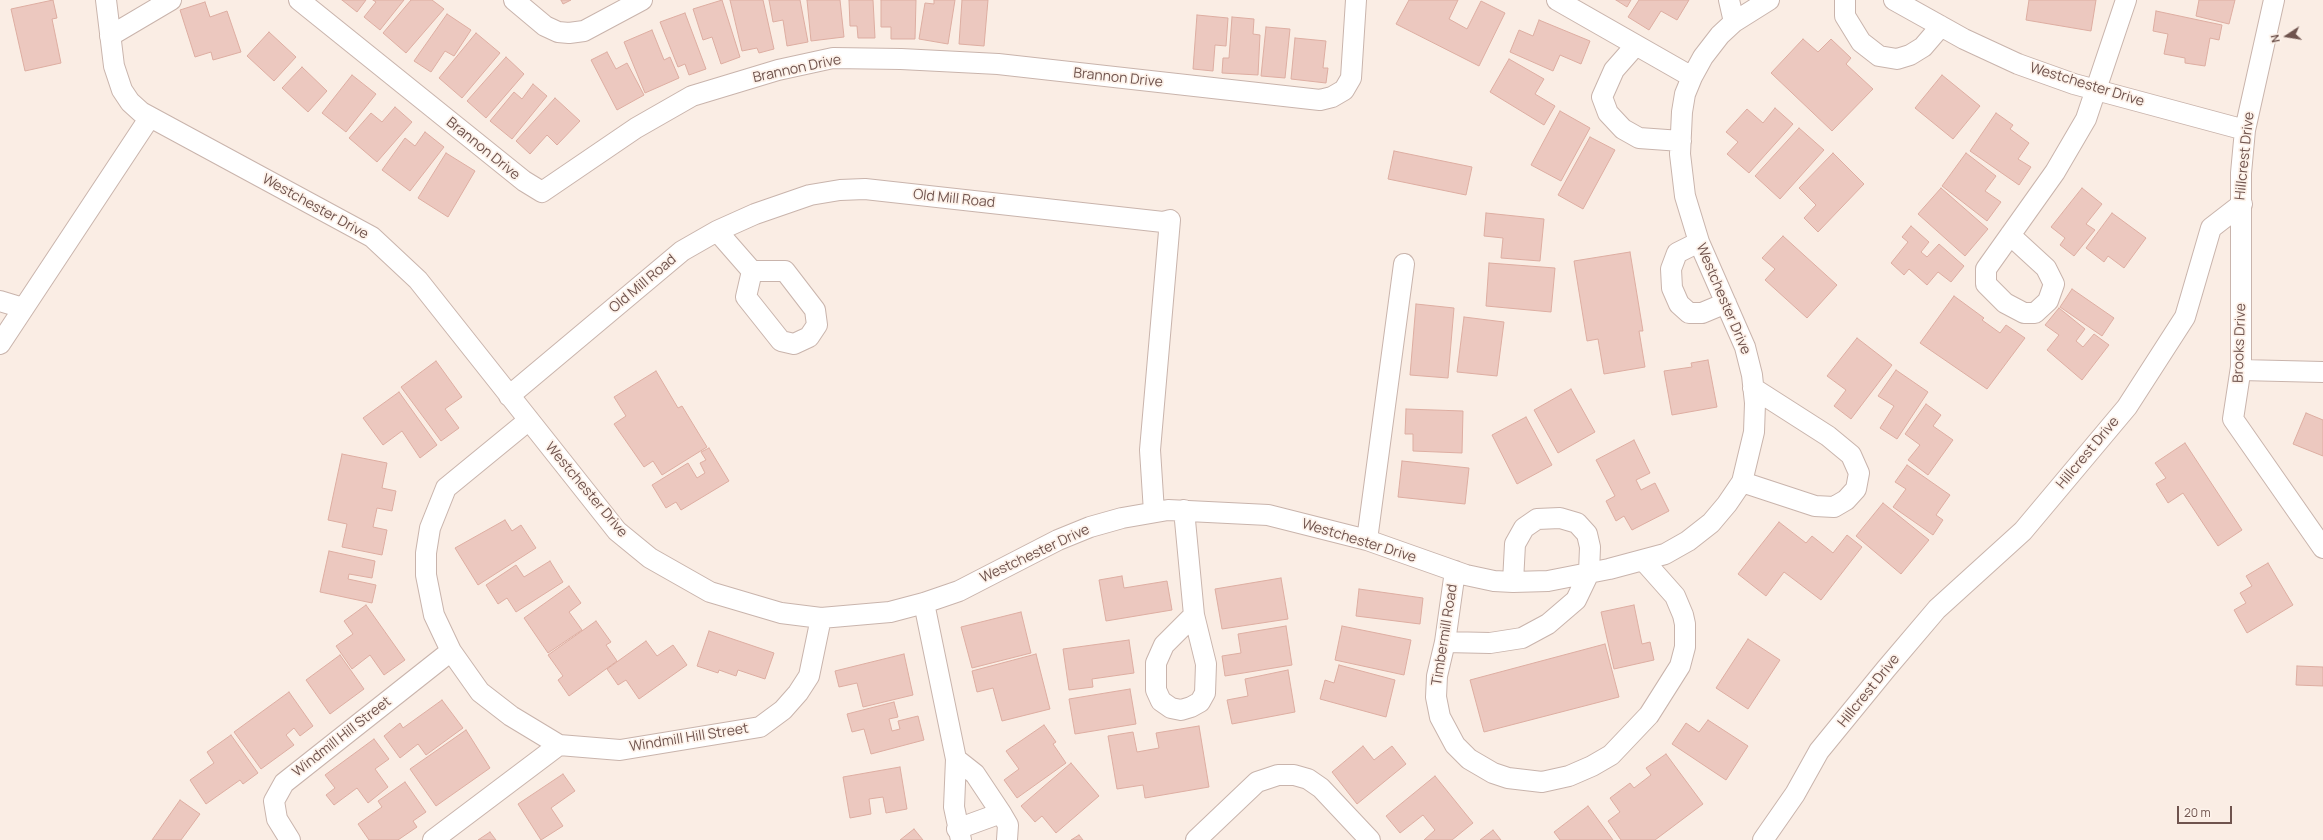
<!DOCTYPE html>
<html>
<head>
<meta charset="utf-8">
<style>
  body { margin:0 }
  #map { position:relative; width:2323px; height:840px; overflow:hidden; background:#faede4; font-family:Manrope,sans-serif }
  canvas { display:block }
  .north { position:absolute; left:2267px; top:16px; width:40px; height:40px; -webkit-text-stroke:3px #fdf2ea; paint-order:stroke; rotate:258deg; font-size:11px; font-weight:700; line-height:16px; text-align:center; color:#6f534d }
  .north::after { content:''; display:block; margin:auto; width:14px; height:18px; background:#6f534d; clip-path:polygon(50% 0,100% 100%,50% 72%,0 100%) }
  .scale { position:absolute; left:2177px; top:806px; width:55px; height:18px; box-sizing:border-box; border:2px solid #6f534d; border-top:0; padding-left:5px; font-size:12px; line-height:14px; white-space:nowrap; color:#6f534d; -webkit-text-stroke:3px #fdf2ea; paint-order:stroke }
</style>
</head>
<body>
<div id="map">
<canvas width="2323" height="840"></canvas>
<div class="north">N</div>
<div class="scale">20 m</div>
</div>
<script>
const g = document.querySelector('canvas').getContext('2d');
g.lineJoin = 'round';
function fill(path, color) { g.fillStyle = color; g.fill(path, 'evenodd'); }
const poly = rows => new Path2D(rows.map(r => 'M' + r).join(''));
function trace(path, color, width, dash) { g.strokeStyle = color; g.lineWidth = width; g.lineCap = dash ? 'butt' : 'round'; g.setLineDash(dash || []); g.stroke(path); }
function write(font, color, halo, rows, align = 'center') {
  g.font = font + ' Manrope,sans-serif'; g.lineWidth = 3.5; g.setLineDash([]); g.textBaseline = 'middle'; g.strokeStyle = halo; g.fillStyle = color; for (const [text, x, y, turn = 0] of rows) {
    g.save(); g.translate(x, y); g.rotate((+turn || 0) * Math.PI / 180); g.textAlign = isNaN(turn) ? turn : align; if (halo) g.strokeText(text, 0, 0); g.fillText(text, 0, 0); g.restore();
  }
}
const building = poly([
  [53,0,57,18,52,19,61,63,25,71,11,9,53,0],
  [342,0,366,0,357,12,342,0],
  [373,0,404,0,380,30,364,17,376,2,373,0],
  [411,0,432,0,444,9,406,53,383,33,411,0],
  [561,0,571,0,563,4,561,0],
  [722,0,740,57,721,64,712,37,703,40,693,9,722,0],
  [730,0,763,0,774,49,759,53,757,48,742,51,730,0],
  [769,0,800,0,808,42,787,46,783,20,773,22,769,0],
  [807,0,840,0,844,37,811,41,807,0],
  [849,0,873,0,875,38,858,38,857,26,850,26,849,0],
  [881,0,916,0,915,39,891,39,891,27,881,27,881,0],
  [934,0,955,0,948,44,919,39,925,3,934,4,934,0],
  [962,0,988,0,984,46,959,44,962,0],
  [1409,0,1458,0,1449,19,1467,29,1481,1,1505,13,1479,66,1396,24,1409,0],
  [1616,0,1631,0,1627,7,1616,0],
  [1639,0,1689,0,1677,20,1661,11,1649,30,1628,17,1639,0],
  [2029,0,2096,0,2091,31,2026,20,2029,0],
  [2199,0,2235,0,2229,24,2196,16,2199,0],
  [205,2,210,17,227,11,241,52,213,60,211,52,195,57,180,10,205,2],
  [2156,11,2222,25,2219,40,2210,38,2205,66,2185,63,2185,58,2164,54,2168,34,2153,31,2156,11],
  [685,13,706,69,689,75,685,64,678,67,660,22,685,13],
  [447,14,471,30,454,56,445,51,431,72,414,61,447,14],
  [1197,15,1228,18,1226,46,1215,45,1213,71,1193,69,1197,15],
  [1232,17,1254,19,1253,34,1260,35,1258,75,1222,73,1223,58,1229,58,1232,17],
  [1539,20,1590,41,1581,64,1560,55,1553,71,1510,52,1519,30,1533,36,1539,20],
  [1266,27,1290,29,1285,78,1261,76,1266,27],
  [652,30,664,60,670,57,679,78,645,93,624,42,652,30],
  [269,32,296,57,274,81,247,56,269,32],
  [476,33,500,53,462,98,439,78,476,33],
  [1295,38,1326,41,1323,68,1328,68,1326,83,1291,79,1295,38],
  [1803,39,1818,52,1831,39,1851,58,1846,64,1873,89,1832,131,1771,73,1803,39],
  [607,52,616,69,627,63,644,95,617,110,591,60,607,52],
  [506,57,524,74,486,118,467,101,506,57],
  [1509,59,1544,79,1535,94,1555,106,1544,125,1490,92,1509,59],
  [302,67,327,91,308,112,282,88,302,67],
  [352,75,376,94,346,132,322,113,352,75],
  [1942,75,1980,106,1953,139,1915,108,1942,75],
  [533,84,547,96,512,139,490,121,514,92,522,99,533,84],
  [555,98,580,121,557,145,547,135,530,154,516,141,555,98],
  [395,107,412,122,377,162,349,138,371,113,382,122,395,107],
  [1775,108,1793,124,1749,173,1727,154,1738,142,1726,132,1747,109,1763,123,1775,108],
  [1560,111,1590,128,1561,181,1531,165,1560,111],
  [1996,113,2013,125,2010,129,2029,143,2018,159,2031,167,2019,185,1970,151,1996,113],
  [1799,128,1824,150,1780,199,1755,176,1799,128],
  [425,132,444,147,410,191,382,170,405,138,415,146,425,132],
  [1590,137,1615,150,1583,209,1558,195,1590,137],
  [1394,151,1472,167,1466,195,1388,179,1394,151],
  [446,153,475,171,448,217,418,198,446,153],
  [1833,153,1864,184,1818,232,1804,218,1816,205,1799,188,1833,153],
  [1966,153,1996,176,1985,191,2001,202,1987,221,1942,186,1966,153],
  [1941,188,1988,229,1965,256,1918,214,1941,188],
  [2082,188,2102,204,2086,224,2095,230,2074,256,2060,245,2065,238,2051,227,2082,188],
  [1486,213,1544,219,1540,261,1501,258,1503,238,1484,236,1486,213],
  [2112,213,2146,238,2124,268,2108,256,2104,262,2086,248,2112,213],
  [1911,226,1929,242,1921,252,1927,257,1939,244,1964,266,1951,282,1938,272,1927,285,1909,269,1904,275,1891,263,1908,242,1902,237,1911,226],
  [1783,236,1837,285,1807,318,1765,280,1775,269,1762,258,1783,236],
  [1630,252,1643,331,1639,331,1645,367,1604,374,1598,339,1587,341,1574,261,1630,252],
  [1489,263,1555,268,1551,312,1486,306,1489,263],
  [2072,289,2114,318,2102,336,2060,307,2072,289],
  [1954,296,1984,318,1982,320,2000,333,2006,325,2025,338,1987,389,1920,343,1954,296],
  [1416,304,1454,308,1448,378,1410,375,1416,304],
  [2059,308,2085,329,2076,341,2083,347,2094,334,2109,345,2082,380,2047,350,2059,335,2045,325,2059,308],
  [1464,317,1504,322,1497,376,1457,372,1464,317],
  [1857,338,1892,365,1851,419,1834,406,1846,390,1827,376,1857,338],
  [1708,360,1717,407,1672,415,1664,371,1692,367,1691,363,1708,360],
  [436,361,462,397,445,409,459,428,441,441,401,387,436,361],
  [1896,370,1928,392,1897,439,1880,428,1894,406,1878,396,1896,370],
  [656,371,678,408,682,406,707,447,662,475,653,461,644,467,614,424,626,416,614,397,656,371],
  [1571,389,1595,432,1558,453,1534,410,1571,389],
  [399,392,437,445,420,458,402,431,383,445,363,418,399,392],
  [1926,404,1941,415,1933,426,1953,440,1928,475,1908,460,1920,445,1905,434,1926,404],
  [1406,409,1463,411,1462,453,1413,451,1413,434,1405,434,1406,409],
  [2306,413,2323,420,2323,456,2293,444,2306,413],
  [1526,417,1552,465,1517,484,1492,435,1526,417],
  [1634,440,1650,473,1636,480,1641,490,1655,483,1669,511,1632,530,1624,516,1616,521,1606,501,1615,496,1596,460,1634,440],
  [2185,443,2242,530,2218,546,2183,493,2168,503,2156,484,2166,478,2155,463,2185,443],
  [709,448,729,481,681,510,676,502,666,508,652,485,688,463,697,478,705,473,700,463,706,460,701,452,709,448],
  [342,454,387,463,382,488,396,491,392,511,377,508,373,527,387,530,382,555,342,547,347,524,328,520,342,454],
  [1402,461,1469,468,1465,504,1398,497,1402,461],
  [1907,465,1950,495,1936,515,1943,520,1933,535,1893,507,1906,489,1895,482,1907,465],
  [1883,503,1929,540,1901,574,1856,536,1883,503],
  [505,520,512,531,521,525,536,548,478,585,455,548,505,520],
  [1779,522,1806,543,1812,536,1833,553,1847,535,1862,547,1821,600,1784,572,1766,596,1738,574,1779,522],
  [329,551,375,561,372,578,349,574,348,579,376,585,372,603,320,592,329,551],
  [550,561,563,582,516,612,507,598,498,604,486,585,516,565,524,577,550,561],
  [2268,563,2293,605,2247,633,2234,610,2246,603,2240,593,2252,586,2246,576,2268,563],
  [1122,576,1124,588,1167,581,1172,610,1106,621,1099,580,1122,576],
  [1281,578,1288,619,1222,629,1215,589,1281,578],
  [569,586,581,603,569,612,582,630,548,653,524,618,569,586],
  [1359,589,1423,598,1420,624,1356,616,1359,589],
  [366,605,405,660,384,675,370,655,352,669,336,646,353,634,344,621,366,605],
  [1634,605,1642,644,1650,642,1654,660,1614,669,1601,612,1634,605],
  [1021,612,1031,653,972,668,961,627,1021,612],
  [596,621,611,642,606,645,617,661,569,696,558,680,563,676,548,655,596,621],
  [1286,626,1292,665,1225,676,1222,656,1241,653,1238,634,1286,626],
  [1342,626,1411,640,1404,675,1335,660,1342,626],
  [709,631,774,653,765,679,738,670,736,676,719,670,718,673,697,666,709,631],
  [1748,639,1780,660,1748,709,1716,688,1748,639],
  [1129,640,1134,673,1092,679,1093,687,1069,690,1063,649,1129,640],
  [646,641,657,656,673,645,687,665,639,699,626,680,618,685,607,669,646,641],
  [1605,644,1619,697,1484,732,1470,680,1605,644],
  [904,654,913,695,863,707,857,683,839,687,835,671,904,654],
  [1036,654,1050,709,1002,721,993,688,977,692,972,671,1036,654],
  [340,655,364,689,330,714,306,680,340,655],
  [1339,665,1395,680,1386,717,1320,699,1325,680,1334,683,1339,665],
  [2297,666,2323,667,2323,686,2296,685,2297,666],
  [1288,670,1295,712,1232,724,1227,700,1248,696,1245,679,1288,670],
  [1130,689,1136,724,1075,734,1069,699,1130,689],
  [289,692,313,726,300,736,294,728,286,735,294,745,261,769,234,732,289,692],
  [442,700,463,728,426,755,418,744,400,758,384,736,400,723,403,728,442,700],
  [894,702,898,717,889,719,892,731,900,729,898,721,918,716,924,740,871,754,864,729,852,732,847,714,894,702],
  [1708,720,1748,746,1726,780,1672,744,1686,723,1699,732,1708,720],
  [1044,725,1056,742,1053,744,1066,763,1017,798,1004,780,1019,769,1006,751,1044,725],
  [1199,726,1209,787,1145,798,1143,785,1117,789,1108,736,1133,732,1137,752,1159,748,1156,733,1199,726],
  [466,730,490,768,436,806,410,769,466,730],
  [231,735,258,773,243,784,240,780,206,804,190,780,214,763,207,752,231,735],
  [374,739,389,759,375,769,388,787,368,803,357,788,334,805,326,795,335,788,325,775,374,739],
  [1363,746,1374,760,1392,746,1406,764,1357,804,1332,772,1363,746],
  [1666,754,1703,804,1655,840,1621,840,1608,821,1620,812,1610,798,1630,783,1634,788,1651,775,1646,768,1666,754],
  [1071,763,1099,796,1056,833,1042,816,1035,822,1021,806,1071,763],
  [900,767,907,809,886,813,883,797,869,799,871,814,850,818,843,777,900,767],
  [563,774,575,791,551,808,563,826,541,840,518,804,563,774],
  [1435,776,1473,823,1452,840,1424,840,1435,830,1423,815,1400,833,1386,816,1435,776],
  [405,782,426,812,413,821,417,827,398,840,369,840,358,824,382,807,378,801,405,782],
  [180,800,200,814,181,840,152,840,180,800],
  [1588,806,1613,840,1560,840,1554,832,1588,806],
  [914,829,923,840,900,840,914,829],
  [1493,830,1501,840,1480,840,1493,830],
  [490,832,496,840,478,840,490,832],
  [1079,835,1083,840,1071,840,1079,835]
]);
fill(building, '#ecc8bf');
trace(building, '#ddada1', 1);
const minor = poly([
  [106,0,114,66,122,90,130,102,141,112,372,237,418,280,617,531,650,558,710,592,781,613,821,618,890,612,924,603,959,591,1058,540,1090,527,1122,518,1168,510,1268,515,1367,540,1466,575,1494,581,1513,582,1548,581,1609,569,1665,554,1688,541,1711,523,1727,504,1742,482,1754,432,1755,403,1752,375,1745,347,1699,242,1685,196,1680,154,1682,112,1685,94,1692,77,1703,57,1720,35,1734,22,1769,0],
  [299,0,524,181,542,192,636,128,692,96,778,70,833,58,901,59,998,64,1320,100,1332,97,1344,90,1351,78,1356,0],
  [514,0,545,26,558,32,569,33,584,31,642,0],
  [1557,0,1692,77],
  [1729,0,1734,22],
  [1845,0,1845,16,1861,42,1879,56,1897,59,1910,55,1923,47,1941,26],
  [1894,0,1964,39,2018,64,2074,84,2245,130],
  [2274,0,2245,130,2241,173,2241,367,2233,419,2323,548],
  [110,36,171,0],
  [1636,45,1614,70,1602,97,1608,113,1623,129,1639,138,1681,141],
  [717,231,752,271],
  [2010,235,2046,268,2054,284,2048,301,2035,313,2024,313,2005,303,1986,284,1986,269,2055,172,2086,119,2126,0],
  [1699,242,1677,253,1671,269,1672,288,1679,304,1689,313,1702,313,1726,303],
  [752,271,785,271,815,310,817,325,809,337,794,344,781,341,746,297,752,271],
  [0,301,23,308],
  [0,344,150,117],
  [2241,370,2323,372],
  [509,396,682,251,717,231,755,214,810,195,840,190,865,189,1163,222,1170,220,1150,450,1154,512],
  [529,420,446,488,430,528,426,553,426,575,434,615,451,651,480,692,511,716,559,745],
  [1742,482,1815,506,1834,507,1846,500,1856,489,1859,473,1851,455,1828,436,1753,388],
  [1184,510,1194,615,1164,645,1156,663,1156,690,1161,701,1171,708,1181,710,1191,707,1200,702,1205,693,1206,664,1194,615],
  [1367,540,1404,264],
  [1455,571,1445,642,1437,676,1436,697,1440,717,1455,745,1469,759,1493,773,1508,778,1542,782,1569,776,1592,766,1611,755,1649,715,1680,666,1685,647,1685,624,1683,615,1675,596,1643,560],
  [924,603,956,759,954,807,961,840],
  [1445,642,1490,643,1522,638,1548,624,1576,600,1589,573,1590,547,1587,534,1577,523,1560,518,1537,519,1524,528,1515,544,1513,582],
  [956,759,975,774,1001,813,957,829],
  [1001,813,1008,825,1007,840],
  [290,840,277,819,274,801,284,783,451,651],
  [433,840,559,745,620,750,760,727,783,710,798,693,809,676,821,618],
  [1196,840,1257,782,1278,775,1294,775,1308,779,1321,788,1370,840],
  [1763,840,1795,794,1819,751,1886,669,1937,609,2023,531,2127,407,2185,317,2211,228,2242,204]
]);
trace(minor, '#c9b4ac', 22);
trace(minor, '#fff', 20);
write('14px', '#6f534d', '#fdf2ea', [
  ["Brannon Drive",797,69,-12],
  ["Brannon Drive",1118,78,6],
  ["Westchester Drive",2087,85,17],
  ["Brannon Drive",483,149,39],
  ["Hillcrest Drive",2245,156,-84],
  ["Old Mill Road",954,199,6],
  ["Westchester Drive",315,207,29],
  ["Old Mill Road",643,284,-40],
  ["Westchester Drive",1723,299,67],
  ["Brooks Drive",2240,343,-88],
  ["Hillcrest Drive",2088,453,-50],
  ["Westchester Drive",586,490,50],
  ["Westchester Drive",1359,541,17],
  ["Westchester Drive",1035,554,-25],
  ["Timbermill Road",1445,635,-81],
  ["Hillcrest Drive",1869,691,-51],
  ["Windmill Hill Street",342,737,-38],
  ["Windmill Hill Street",689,738,-9]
]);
</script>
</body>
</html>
